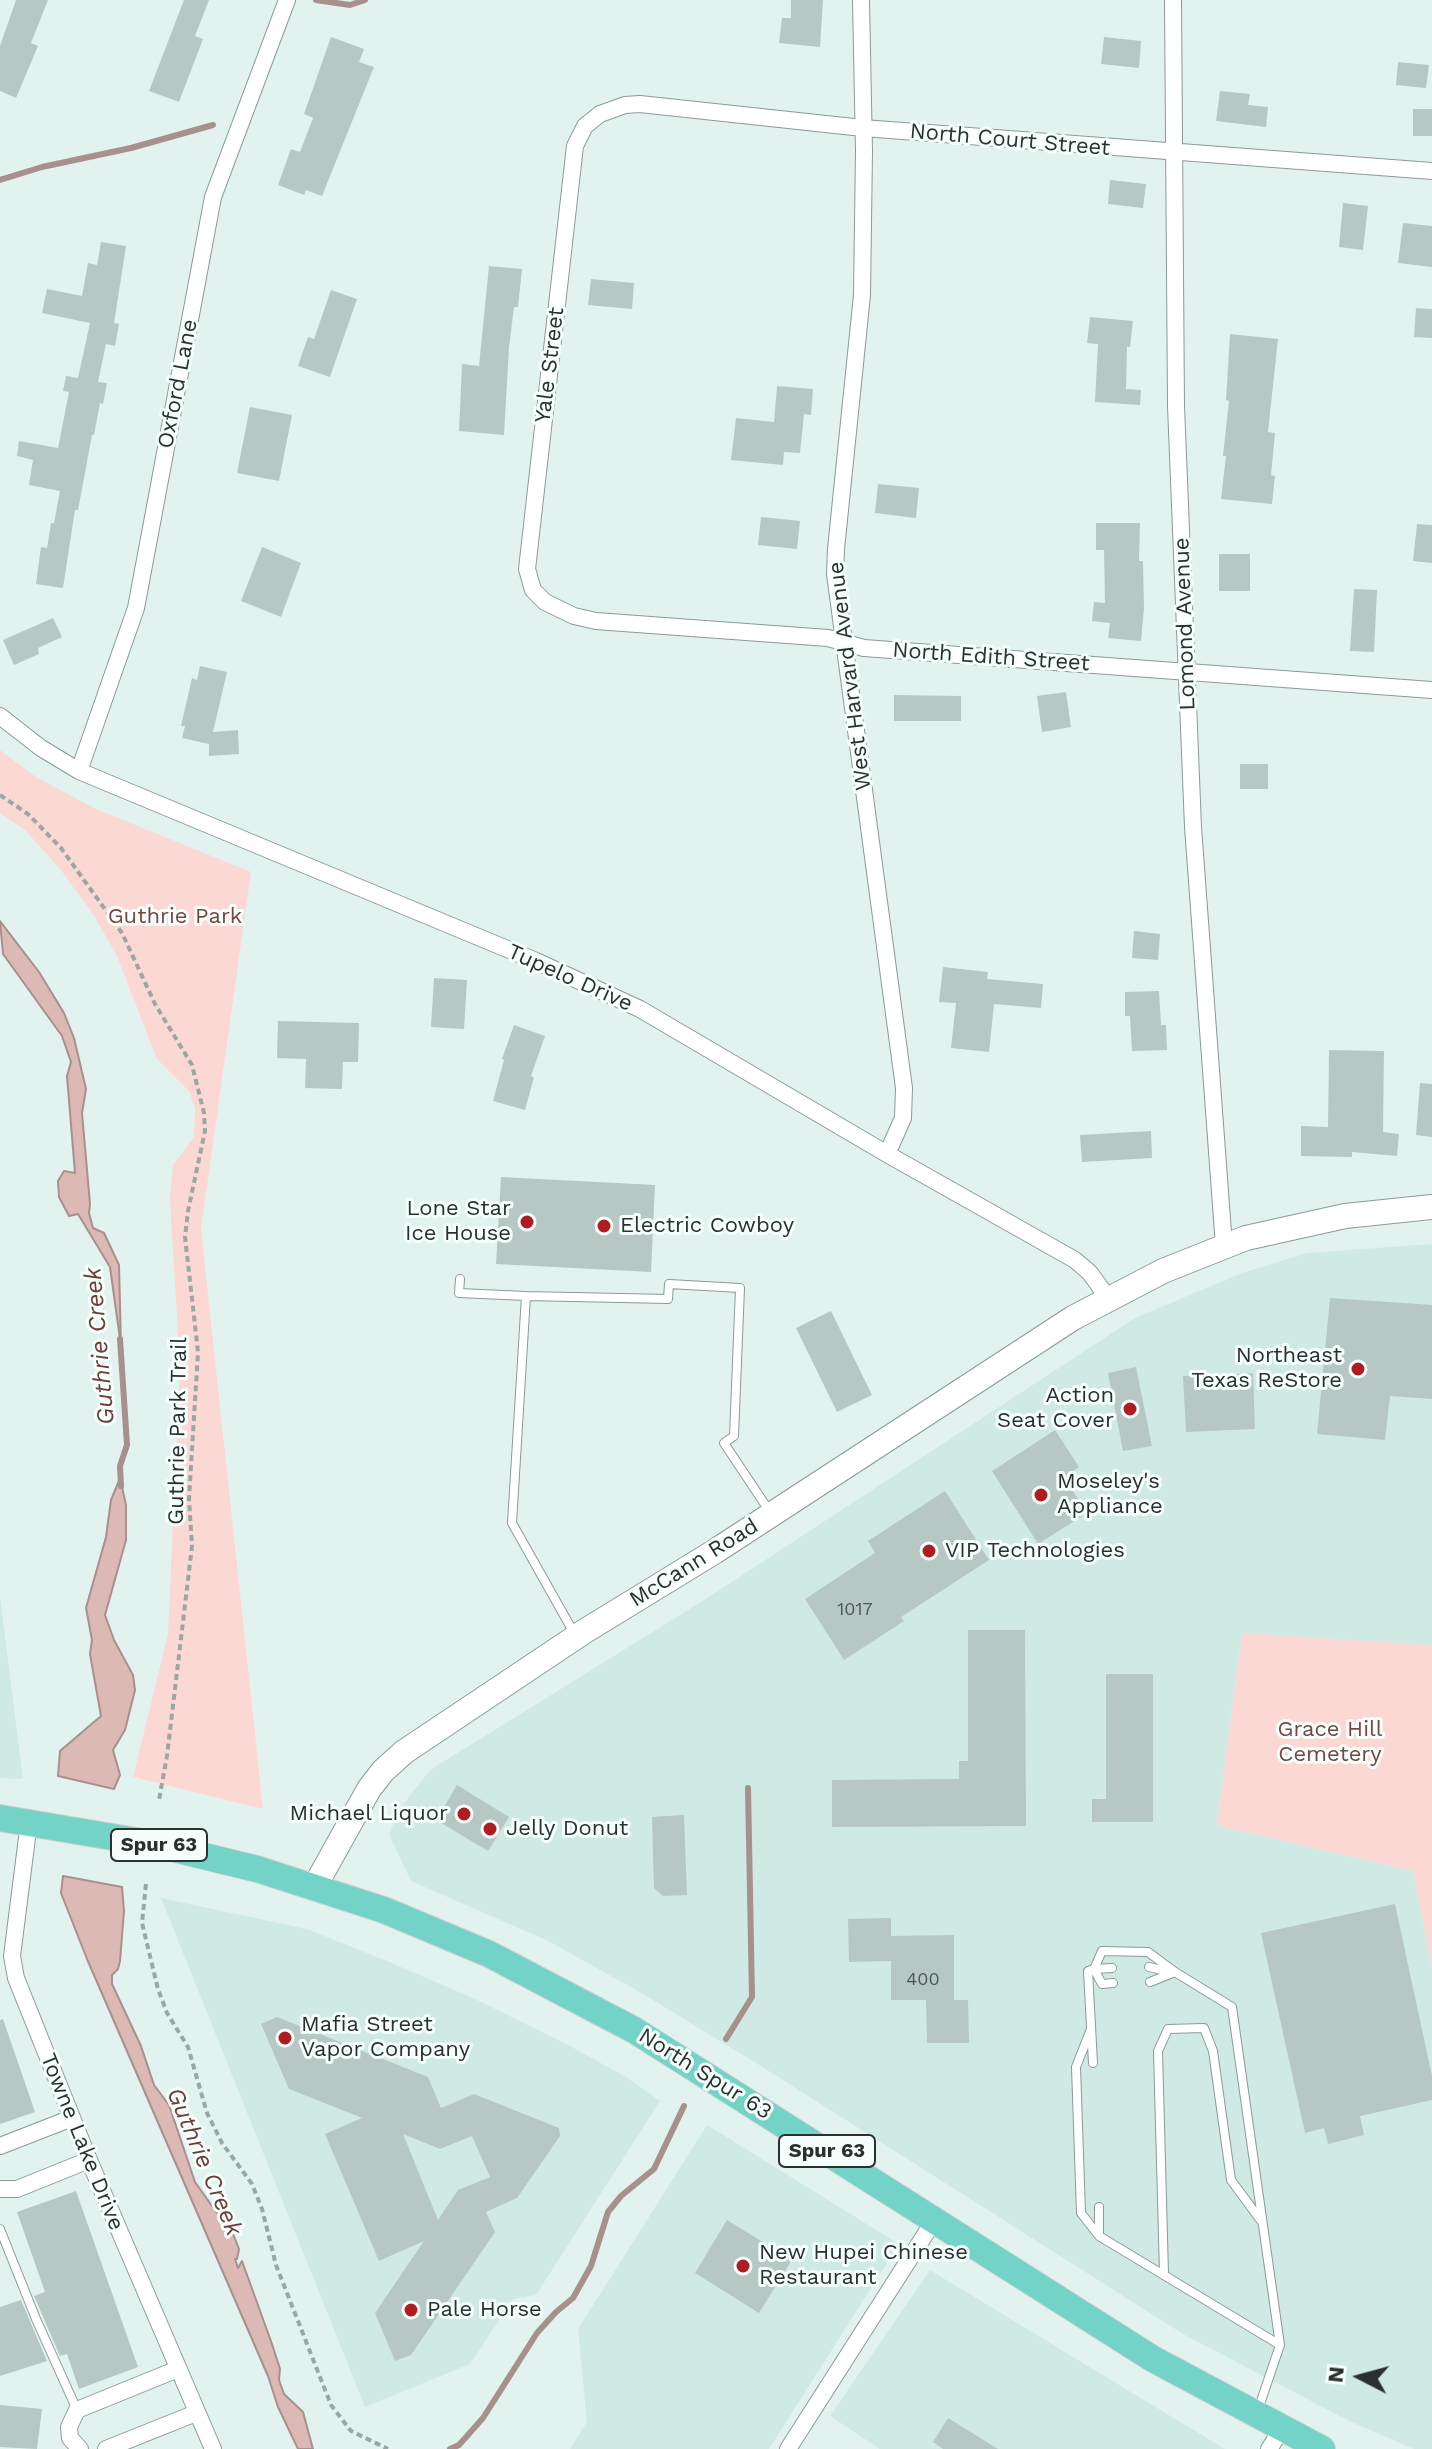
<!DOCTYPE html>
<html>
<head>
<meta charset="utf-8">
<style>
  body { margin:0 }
  #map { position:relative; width:1432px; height:2449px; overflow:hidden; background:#e2f3ef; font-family:"Work Sans",sans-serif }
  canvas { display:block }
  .north { position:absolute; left:1320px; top:2337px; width:80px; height:80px; -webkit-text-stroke:6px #f4fffc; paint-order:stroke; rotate:276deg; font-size:22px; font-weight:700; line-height:32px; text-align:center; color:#2a302f }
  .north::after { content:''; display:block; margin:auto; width:28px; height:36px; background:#2a302f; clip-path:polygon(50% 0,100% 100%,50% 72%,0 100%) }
</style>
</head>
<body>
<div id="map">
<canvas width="1432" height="2449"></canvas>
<div class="north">N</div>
</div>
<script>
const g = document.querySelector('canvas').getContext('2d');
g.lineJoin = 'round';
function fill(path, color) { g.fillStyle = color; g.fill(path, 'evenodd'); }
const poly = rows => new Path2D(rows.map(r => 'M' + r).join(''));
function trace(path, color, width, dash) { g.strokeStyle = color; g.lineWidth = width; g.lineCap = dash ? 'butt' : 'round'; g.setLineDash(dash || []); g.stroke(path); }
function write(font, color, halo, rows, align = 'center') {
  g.font = font + ' "Work Sans",sans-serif'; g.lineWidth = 6; g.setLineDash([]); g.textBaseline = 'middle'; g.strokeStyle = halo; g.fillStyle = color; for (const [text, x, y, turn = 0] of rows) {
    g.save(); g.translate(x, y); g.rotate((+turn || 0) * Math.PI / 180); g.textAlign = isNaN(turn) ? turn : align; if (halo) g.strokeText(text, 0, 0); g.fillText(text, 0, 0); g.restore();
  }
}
fill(poly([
  [1432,1244,1432,1645,1242,1633,1217,1825,1413,1871,1432,1968,1432,2449,1414,2449,1351,2422,1183,2334,756,2063,638,1991,548,1941,411,1881,389,1834,401,1807,430,1770,701,1602,1135,1318,1242,1273,1307,1253],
  [0,1597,23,1779,0,1778],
  [161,1898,307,1929,387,1961,475,1999,570,2046,626,2077,660,2101,536,2295,513,2299,470,2364,365,2407],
  [707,2125,899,2244,769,2449,570,2449,587,2422,578,2329],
  [930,2270,1154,2406,1225,2449,880,2449,830,2416]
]), '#cfeae4');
fill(poly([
  [0,750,36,777,96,809,251,872,201,1229,263,1809,133,1777,168,1634,180,1369,170,1199,173,1165,194,1137,195,1108,189,1091,157,1059,117,956,93,914,60,869,25,830,0,813],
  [1242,1633,1432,1645,1432,1968,1413,1871,1217,1825]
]), '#fbd8d4');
const water = poly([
  [0,921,39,972,64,1013,74,1038,86,1089,82,1113,90,1204,89,1213,93,1228,104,1233,119,1265,121,1346,110,1267,78,1214,69,1216,59,1197,58,1181,64,1171,75,1173,67,1076,71,1062,62,1036,3,954,0,921],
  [120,1478,126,1505,126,1540,105,1615,114,1640,133,1675,135,1690,125,1730,113,1750,120,1775,114,1789,58,1776,60,1751,101,1716,90,1654,92,1640,86,1608,106,1537,111,1500,120,1478],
  [63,1876,122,1887,124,1911,120,1961,118,1969,112,1975,112,1984,141,2046,154,2085,169,2105,195,2182,217,2213,221,2210,228,2221,239,2249,237,2259,235,2259,238,2268,242,2261,272,2344,280,2369,279,2380,284,2394,303,2412,313,2449,298,2449,278,2407,268,2376,87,1959,61,1893,63,1876]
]);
fill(water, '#ddb9b5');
trace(water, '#a7908d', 2);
trace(poly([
  [316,0,350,5,365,0],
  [0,180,42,167,131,148,213,125],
  [120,1339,127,1445,120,1466,121,1486],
  [726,2039,752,1997,748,1788],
  [450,2449,459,2445,483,2418,537,2333,556,2312,573,2298,591,2266,608,2212,621,2196,654,2169,684,2106]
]), '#a7908d', 6);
fill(poly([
  [16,0,48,0,31,43,38,46,16,98,0,91,0,46],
  [184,0,209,0,195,36,203,39,179,102,149,91],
  [791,0,823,0,820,47,779,43,782,18,791,18],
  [331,37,364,49,359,62,374,67,322,196,306,190,304,195,278,185,291,149,300,152,313,118,304,114],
  [1104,37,1141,41,1139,68,1101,64],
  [1398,62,1429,65,1426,88,1396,85],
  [1220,91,1250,94,1248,105,1268,107,1266,127,1216,121],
  [1413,109,1432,109,1432,136,1413,136],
  [1110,180,1146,184,1143,208,1108,204],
  [1343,203,1368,206,1363,250,1339,247],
  [1403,223,1432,226,1432,267,1398,263],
  [101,242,126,246,114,323,119,324,115,346,106,344,98,382,107,383,103,404,100,403,94,435,92,435,78,510,75,510,63,588,36,584,41,547,47,548,51,523,54,523,60,491,29,485,33,460,17,456,19,441,58,448,69,392,63,391,66,376,78,378,90,323,42,313,47,289,82,296,88,263,97,265],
  [489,266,522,269,518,307,514,307,509,347,504,435,459,431,462,364,479,366],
  [591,279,634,283,632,309,588,305],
  [331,290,357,299,330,377,298,366,308,337,314,339],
  [1416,308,1432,309,1432,338,1414,337],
  [1090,317,1133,321,1130,347,1127,347,1126,389,1141,390,1140,405,1095,402,1098,344,1087,343],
  [1230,334,1278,339,1268,432,1275,433,1271,475,1275,476,1272,504,1221,499,1226,456,1223,456,1229,401,1226,400],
  [777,386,813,389,811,415,804,414,800,453,784,452,783,465,731,460,736,418,774,422],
  [250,407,292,415,279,481,237,473],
  [878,484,919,488,916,518,875,513],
  [761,517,800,521,797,549,758,545],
  [1096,523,1140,523,1139,561,1143,561,1144,608,1141,641,1108,638,1110,623,1092,621,1094,602,1105,603,1104,550,1096,550],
  [1417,524,1432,525,1432,563,1413,561],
  [262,547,301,563,281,617,241,601],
  [1219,554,1250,554,1250,591,1219,591],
  [1354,589,1377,590,1374,652,1350,651],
  [53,618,62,637,38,648,39,654,14,665,3,640],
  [200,666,227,672,213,732,238,730,239,754,209,756,209,744,182,738,185,726,181,726,192,678,197,680],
  [1066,692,1071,727,1042,732,1037,696],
  [894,695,961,696,961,721,894,721],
  [1240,764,1268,764,1268,789,1240,789],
  [1134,931,1160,934,1158,960,1132,958],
  [943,967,988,972,987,979,1043,984,1041,1008,994,1004,989,1052,951,1048,956,1003,939,1002],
  [434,978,467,980,464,1029,431,1027],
  [1159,991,1161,1025,1166,1025,1167,1050,1132,1051,1130,1016,1125,1016,1125,992],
  [278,1021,359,1023,358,1062,343,1062,342,1089,305,1088,306,1059,277,1058],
  [514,1025,545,1036,531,1076,534,1077,525,1110,493,1101,504,1060,502,1059],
  [1329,1050,1384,1051,1383,1132,1399,1134,1397,1156,1352,1152,1352,1157,1301,1156,1301,1126,1328,1127],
  [1420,1083,1432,1084,1432,1137,1416,1135],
  [1151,1131,1152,1158,1082,1162,1080,1135],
  [501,1177,655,1185,651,1272,496,1264],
  [1330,1298,1432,1305,1432,1399,1390,1396,1385,1440,1317,1434],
  [831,1311,872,1395,837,1412,796,1328],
  [1136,1367,1152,1446,1123,1451,1108,1373],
  [1253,1373,1255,1429,1186,1432,1183,1376],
  [1055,1430,1079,1467,1064,1477,1087,1513,1038,1544,992,1471],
  [945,1491,989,1560,901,1617,904,1621,844,1660,805,1599,875,1553,868,1541],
  [968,1630,1025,1630,1026,1826,832,1827,832,1780,959,1779,959,1761,968,1761],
  [1106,1674,1153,1674,1153,1822,1092,1822,1092,1799,1106,1799],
  [457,1785,509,1817,488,1851,436,1820],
  [684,1815,687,1895,663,1896,654,1888,652,1817],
  [1395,1904,1432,2076,1432,2100,1360,2116,1364,2135,1328,2144,1324,2128,1305,2133,1261,1933],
  [891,1918,891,1936,954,1935,954,2000,968,2000,969,2043,927,2043,926,2000,891,2000,891,1961,849,1962,848,1919],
  [277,2017,428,2077,441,2108,474,2094,559,2128,560,2136,517,2198,486,2212,495,2232,411,2355,395,2361,375,2313,424,2241,379,2261,325,2134,362,2118,289,2089,261,2024],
  [403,2134,440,2149,472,2136,490,2177,458,2190,438,2220],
  [3,2019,35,2112,0,2124,0,2020],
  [76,2191,138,2367,79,2389,67,2354,60,2356,34,2296,45,2292,17,2212],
  [727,2220,792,2260,759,2313,695,2273],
  [21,2300,47,2361,0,2376,0,2307],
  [0,2405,42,2409,37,2449,0,2447],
  [948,2418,998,2449,943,2449,933,2442]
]), '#b7c8c4');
const lane = poly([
  [460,1279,459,1293,526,1296],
  [574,1633,512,1523,526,1296,668,1299,669,1284,740,1288,734,1436,724,1443,770,1512],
  [1149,1967,1170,1972],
  [1094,1969,1102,1984,1113,1983],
  [1094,1969,1112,1968],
  [1150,1982,1175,1972,1232,2007,1280,2345,1258,2410],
  [1091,2029,1076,2067,1081,2213,1099,2236,1280,2345],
  [1093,2063,1088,1971,1094,1969,1102,1951,1148,1952,1175,1972],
  [1099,2207,1099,2235],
  [0,2229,36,2319,77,2410],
  [1164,2274,1158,2051,1168,2029,1204,2028,1213,2051,1231,2180,1262,2222]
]);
const street = poly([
  [861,0,864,151,862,295,836,549,835,574,904,1088,903,1118,887,1154],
  [1173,0,1176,406,1193,827,1224,1246],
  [1432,171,863,128,640,104,625,105,600,114,585,126,575,146,527,569,533,590,545,602,574,616,596,621,828,638,864,648,1432,690],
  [0,716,41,748,79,771,536,961,640,1009,887,1154,1075,1260,1090,1273,1108,1298],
  [79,771,136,608,213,197,287,0],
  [29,1822,12,1956,16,1978,89,2160,213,2449],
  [0,2146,72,2118],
  [0,2189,17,2189,89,2160],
  [80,2449,70,2438,69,2427,77,2410,178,2369],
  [106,2449,196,2413],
  [788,2449,935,2219],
  [1269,2449,1282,2429]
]);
const secondary = poly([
  [315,1886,369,1789,383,1771,404,1752,585,1631,714,1552,1073,1318,1163,1271,1246,1238,1345,1216,1432,1207]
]);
const primary = poly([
  [0,1818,154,1844,257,1869,384,1910,489,1954,634,2030,1153,2359,1322,2449]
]);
trace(lane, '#8a9b97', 10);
trace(street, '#8a9b97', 18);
trace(secondary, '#8a9b97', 26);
trace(primary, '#d0d1d1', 28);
trace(poly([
  [0,795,28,814,61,848,122,933,155,1004,192,1065,204,1113,205,1131,188,1211,185,1237,198,1352,189,1499,192,1546,167,1756,159,1800],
  [146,1884,142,1923,158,1989,167,2013,188,2047,207,2113,222,2143,252,2184,262,2209,276,2265,331,2405,351,2431,388,2449]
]), '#9aa7a4', 4, [6, 4]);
trace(lane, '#fff', 8);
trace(street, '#fff', 16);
trace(secondary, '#fff', 24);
trace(primary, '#74d3c7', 26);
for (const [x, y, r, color] of [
  [527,1222,8,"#af1d23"],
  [604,1226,8,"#af1d23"],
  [1358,1369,8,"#af1d23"],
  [1130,1409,8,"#af1d23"],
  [1041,1495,8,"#af1d23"],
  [929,1551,8,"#af1d23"],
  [464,1814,8,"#af1d23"],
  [490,1829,8,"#af1d23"],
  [285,2038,8,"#af1d23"],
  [743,2266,8,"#af1d23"],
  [411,2310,8,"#af1d23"]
]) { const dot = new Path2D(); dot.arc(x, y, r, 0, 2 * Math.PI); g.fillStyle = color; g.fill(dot); trace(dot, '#f4fffc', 3); }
write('18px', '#4d5654', null, [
  ["1017",855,1610],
  ["400",923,1980]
]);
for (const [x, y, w] of [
  [159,1845,96],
  [827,2151,96]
]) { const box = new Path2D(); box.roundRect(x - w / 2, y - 16, w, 32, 6); g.fillStyle = '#f4fffc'; g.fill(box); trace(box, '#2a302f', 2); }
write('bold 20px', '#2a302f', null, [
  ["Spur 63",159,1845],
  ["Spur 63",827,2151]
]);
write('22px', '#2a302f', '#f4fffc', [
  ["North Court Street",1010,140,5],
  ["Yale Street",550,365,-83],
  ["Oxford Lane",178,384,-79],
  ["Lomond Avenue",1185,624,-92],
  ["North Edith Street",991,657,4],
  ["West Harvard Avenue",850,676,-97],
  ["Tupelo Drive",570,978,24],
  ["Guthrie Park Trail",178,1431,-89],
  ["McCann Road",694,1563,-32],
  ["North Spur 63",705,2074,32],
  ["Towne Lake Drive",82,2142,68]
]);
write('22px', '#794540', '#f4fffc', [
  ["Guthrie Park",175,917],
  ["Grace Hill",1330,1730],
  ["Cemetery",1330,1755]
]);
write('22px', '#2a302f', '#f4fffc', [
  ["Lone Star",511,1209,"right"],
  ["Ice House",511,1234,"right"],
  ["Electric Cowboy",620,1226],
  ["Northeast",1342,1356,"right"],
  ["Texas ReStore",1342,1381,"right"],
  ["Action",1114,1396,"right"],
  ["Seat Cover",1114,1421,"right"],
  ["Moseley's",1057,1482],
  ["Appliance",1057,1507],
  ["VIP Technologies",945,1551],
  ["Michael Liquor",448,1814,"right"],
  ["Jelly Donut",506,1829],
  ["Mafia Street",301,2025],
  ["Vapor Company",301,2050],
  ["New Hupei Chinese",759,2253],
  ["Restaurant",759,2278],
  ["Pale Horse",427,2310]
], 'left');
write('italic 24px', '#6f3c38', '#f4fffc', [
  ["Guthrie Creek",100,1346,-95],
  ["Guthrie Creek",204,2162,67]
]);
</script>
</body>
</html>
